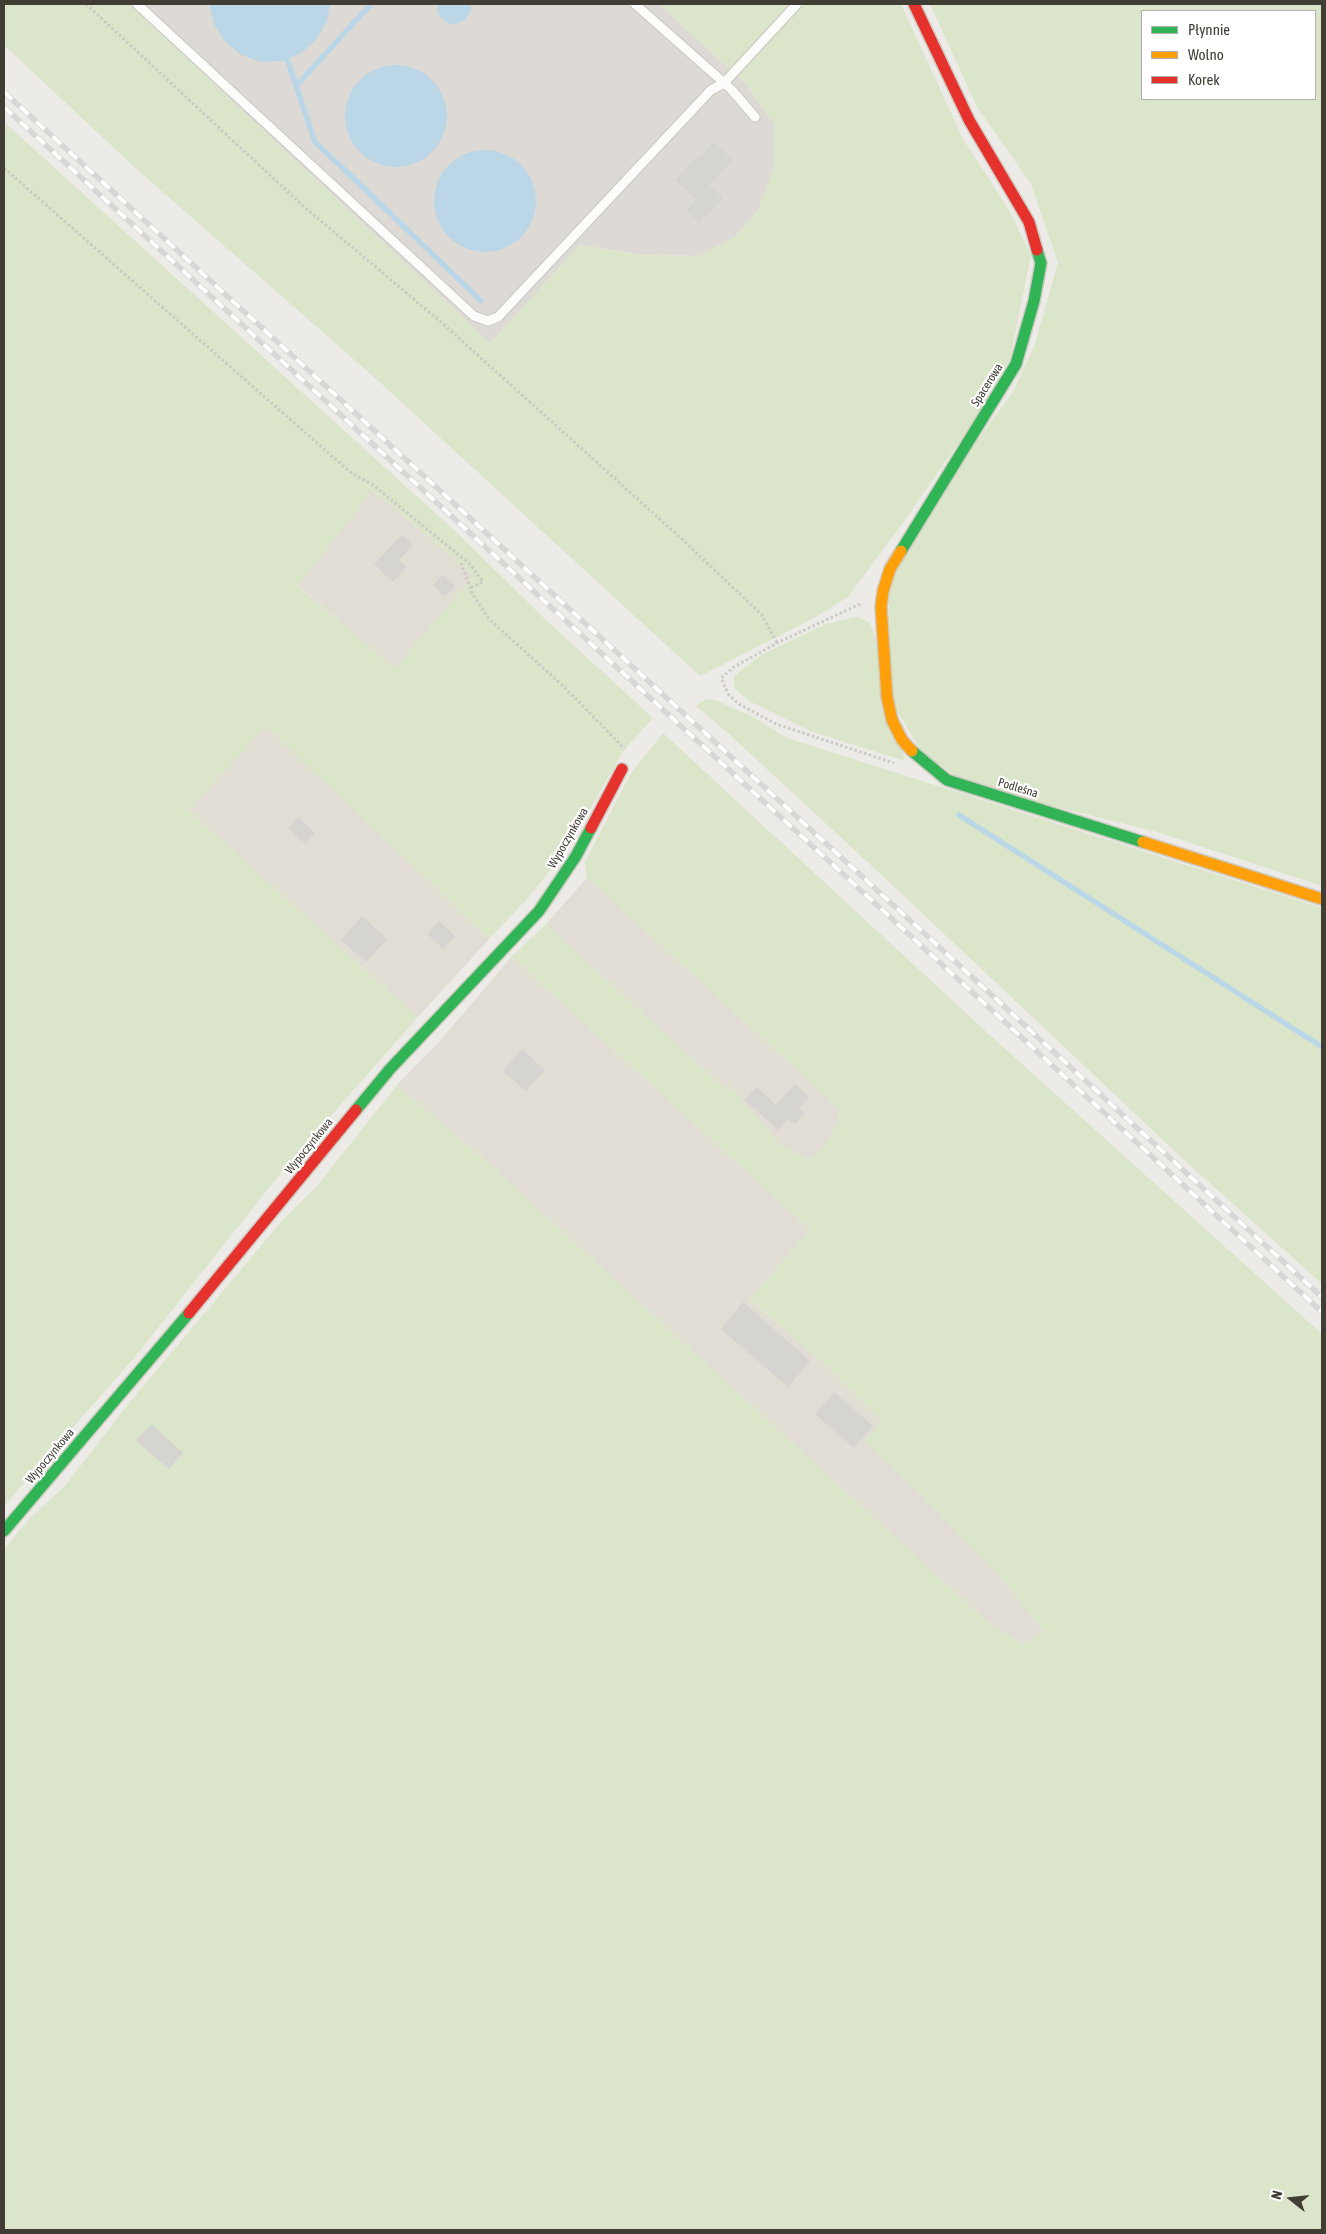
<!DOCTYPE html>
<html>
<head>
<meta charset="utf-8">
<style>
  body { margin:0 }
  #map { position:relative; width:1326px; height:2234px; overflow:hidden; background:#edebe7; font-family:"Asap Condensed",sans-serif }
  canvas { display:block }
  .frame { position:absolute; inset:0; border:5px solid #413c34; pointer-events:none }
  .legend { position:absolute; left:1141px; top:10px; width:175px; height:90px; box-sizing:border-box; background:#fff; border:1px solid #b3b1ae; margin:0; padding:6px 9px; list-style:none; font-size:15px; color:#413c34 }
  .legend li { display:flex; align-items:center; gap:10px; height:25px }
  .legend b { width:25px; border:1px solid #b3b1ae }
  .north { position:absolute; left:1266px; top:2174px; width:50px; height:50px; -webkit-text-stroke:4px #fff; paint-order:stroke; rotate:286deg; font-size:14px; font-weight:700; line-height:20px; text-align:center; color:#413c34 }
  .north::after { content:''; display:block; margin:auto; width:18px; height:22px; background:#413c34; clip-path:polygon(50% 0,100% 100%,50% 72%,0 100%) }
</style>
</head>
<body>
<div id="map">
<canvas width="1326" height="2234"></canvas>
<div class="frame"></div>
<ul class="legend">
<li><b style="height:6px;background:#30b455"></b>Płynnie</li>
<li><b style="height:6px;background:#ff9f0a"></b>Wolno</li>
<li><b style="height:6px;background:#e5322d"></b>Korek</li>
</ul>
<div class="north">N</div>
</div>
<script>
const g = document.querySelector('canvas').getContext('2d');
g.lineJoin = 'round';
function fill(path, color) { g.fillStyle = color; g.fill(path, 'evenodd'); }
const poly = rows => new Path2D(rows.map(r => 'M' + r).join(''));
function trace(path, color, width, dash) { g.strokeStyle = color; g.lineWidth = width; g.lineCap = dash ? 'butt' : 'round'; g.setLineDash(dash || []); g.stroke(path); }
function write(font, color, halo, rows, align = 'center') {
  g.font = font + ' "Asap Condensed",sans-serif'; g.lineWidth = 4.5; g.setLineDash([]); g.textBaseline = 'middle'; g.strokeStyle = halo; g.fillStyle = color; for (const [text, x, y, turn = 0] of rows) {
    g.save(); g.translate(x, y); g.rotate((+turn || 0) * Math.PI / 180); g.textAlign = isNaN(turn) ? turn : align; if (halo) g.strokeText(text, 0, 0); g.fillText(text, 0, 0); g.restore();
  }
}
fill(poly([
  [373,490,474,576,395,669,298,585],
  [266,726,489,939,418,1017,188,810],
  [587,878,840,1110,838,1121,824,1147,809,1160,780,1144,729,1085,726,1089,546,924],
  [511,957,810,1230,749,1299,823,1364,882,1420,864,1441,919,1493,1007,1585,1043,1631,1023,1644,987,1621,482,1157,397,1085,441,1040]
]), '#e1ddd4');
fill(poly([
  [129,4,659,4,746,84,774,124,774,169,758,211,735,237,700,256,642,255,580,245,490,343]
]), '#dddad5');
fill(poly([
  [4,4,129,4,490,343,580,245,642,255,700,256,735,237,758,211,774,169,774,124,746,84,659,4,901,4,963,139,1009,210,1031,255,1010,359,972,424,900,527,848,597,812,619,700,676,375,378,133,166,4,45],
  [930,4,1322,4,1322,886,1157,832,1013,796,957,777,922,752,893,704,888,583,959,464,1012,394,1035,344,1058,262,1031,184,977,107],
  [1142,11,1315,11,1315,99,1142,99],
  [4,122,455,531,547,621,653,718,624,750,565,852,527,899,489,939,266,727,189,810,418,1017,284,1169,134,1358,4,1506],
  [373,490,473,576,395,668,298,586],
  [857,617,869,622,874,632,905,761,810,731,749,701,734,688,734,676,761,655,826,624],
  [706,699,715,700,753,717,787,738,1322,908,1322,1284,1182,1158,903,895,729,734,696,706],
  [663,733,993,1038,1322,1334,1322,2230,4,2230,4,1549,29,1519,65,1486,129,1403,281,1222,317,1186,397,1085,482,1157,987,1621,1023,1644,1043,1631,1007,1585,919,1493,864,1441,881,1420,823,1364,749,1299,810,1230,511,957,546,924,726,1089,729,1084,780,1144,809,1160,824,1147,838,1121,840,1110,587,878,585,862,631,773]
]), '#dbe5c9');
fill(poly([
  [209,4,330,4,327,21,317,39,301,53,282,61,261,62,241,55,225,42,214,24],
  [437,4,471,4,471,11,465,20,455,24,450,24,441,18,438,13],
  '345 116a51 51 0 1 1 102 0a51 51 0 1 1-102 0Z',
  '434 201a51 51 0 1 1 102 0a51 51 0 1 1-102 0Z'
]), '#bbd7e7');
trace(poly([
  [287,59,315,142,391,214],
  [296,86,371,4],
  [394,217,481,301],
  [959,815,1322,1047]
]), '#bbd7e7', 5.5);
fill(poly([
  [714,142,733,160,709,185,723,198,699,223,686,210,696,199,675,180,700,154,702,156],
  [402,535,413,545,399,560,406,567,393,582,374,564],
  [443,574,455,586,445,597,433,585],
  [298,817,315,833,305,844,288,828],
  [362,916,387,939,366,962,341,940],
  [439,921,455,936,443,949,427,934],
  [522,1049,545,1070,526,1091,503,1071],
  [795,1084,809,1097,799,1108,805,1113,795,1124,788,1119,778,1130,745,1100,757,1087,776,1105],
  [743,1302,810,1361,788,1387,721,1329],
  [834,1392,873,1426,854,1448,815,1414],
  [151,1424,183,1453,169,1469,136,1441]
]), '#d6d4d0');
const lane = poly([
  [137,4,474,316,488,321,498,317,711,90,724,83,797,4],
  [635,4,731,89,755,117]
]);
const fast = poly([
  [901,551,1016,364,1034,301,1041,263,1037,250],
  [912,751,947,780,1143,842],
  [356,1110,390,1069,539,911,576,856,591,828],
  [4,1531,189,1313]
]);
const slow = poly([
  [901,551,890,569,883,591,881,607,887,697,892,720,902,740,912,751],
  [1143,842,1322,899]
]);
const jam = poly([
  [914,4,969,120,1029,222,1037,250],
  [591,828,622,769],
  [189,1313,356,1110]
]);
trace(lane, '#c9c7c3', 11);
trace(fast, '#cecac1', 14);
trace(slow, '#cecac1', 14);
trace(jam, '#cecac1', 14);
trace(poly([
  [86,4,303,206,441,322,683,540,762,615,777,643],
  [4,168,350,472,373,485,471,565,483,582,470,588],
  [461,563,473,595,489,619,563,686,625,749],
  [860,604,777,643,734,667,721,678,729,695,739,704,776,724,894,763]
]), '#cbcac6', 3, [2.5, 2.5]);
trace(lane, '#fcfcfb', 9);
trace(fast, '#30b455', 11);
trace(slow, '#ff9f0a', 11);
trace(jam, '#e5322d', 11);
const rail = poly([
  [4,92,1322,1297],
  [4,107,1322,1312]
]);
trace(rail, '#d8d7d7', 5.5);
trace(rail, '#fff', 4, [11]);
write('12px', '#413c34', '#fff', [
  ["Spacerowa",987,385,-58],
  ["Podleśna",1018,788,17],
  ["Wypoczynkowa",568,838,-60],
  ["Wypoczynkowa",309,1146,-51],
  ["Wypoczynkowa",50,1456,-50]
]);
</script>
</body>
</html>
